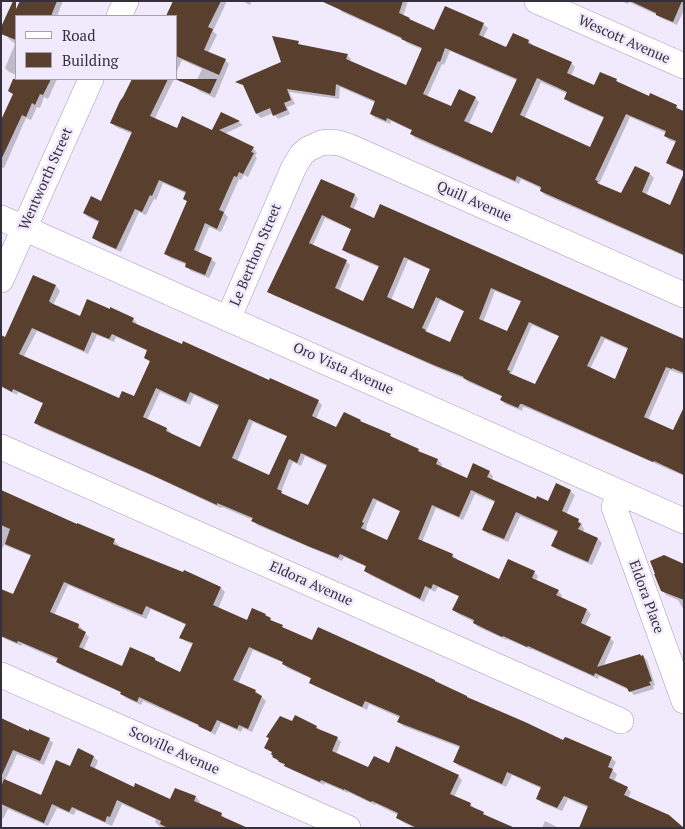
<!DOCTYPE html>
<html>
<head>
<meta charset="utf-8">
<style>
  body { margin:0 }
  #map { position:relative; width:685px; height:829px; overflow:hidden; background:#f1eafc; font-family:"PT Serif",serif }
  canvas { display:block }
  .frame { position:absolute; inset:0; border:2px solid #35303c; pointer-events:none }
  .legend { position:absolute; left:15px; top:15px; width:162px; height:65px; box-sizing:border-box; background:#f1eafc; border:1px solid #a6a0af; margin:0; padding:6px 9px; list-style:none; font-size:15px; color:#35303c }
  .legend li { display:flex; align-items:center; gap:10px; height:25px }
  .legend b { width:25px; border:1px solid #a6a0af }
</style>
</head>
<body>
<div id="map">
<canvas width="685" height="829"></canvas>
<div class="frame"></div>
<ul class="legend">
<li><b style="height:6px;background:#fff"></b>Road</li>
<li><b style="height:14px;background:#583f2e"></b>Building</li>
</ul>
</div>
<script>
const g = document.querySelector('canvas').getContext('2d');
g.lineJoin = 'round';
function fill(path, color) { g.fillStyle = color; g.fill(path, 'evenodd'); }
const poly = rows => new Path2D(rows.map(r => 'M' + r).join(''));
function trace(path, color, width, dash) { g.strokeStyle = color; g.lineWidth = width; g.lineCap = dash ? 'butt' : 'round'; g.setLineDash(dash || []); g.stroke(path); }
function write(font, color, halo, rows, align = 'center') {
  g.font = font + ' "PT Serif",serif'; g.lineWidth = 5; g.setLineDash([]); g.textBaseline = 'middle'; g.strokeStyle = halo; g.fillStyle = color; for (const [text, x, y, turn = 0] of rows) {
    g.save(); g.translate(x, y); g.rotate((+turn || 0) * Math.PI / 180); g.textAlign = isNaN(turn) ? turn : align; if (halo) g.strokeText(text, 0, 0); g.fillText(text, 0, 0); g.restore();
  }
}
fill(poly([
  [21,1,63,1,57,16,16,16,16,75,9,72,5,68,15,44,8,38],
  [174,1,227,1,213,31,217,35,208,53,225,60,229,64,215,98,199,91,194,86,202,69,182,60,176,73,176,16,167,16],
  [242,1,252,1,250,5],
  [377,1,408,1,403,16,409,19,413,22,435,32,483,24,488,28,483,38,507,48,513,34,529,41,533,46,571,63,575,67,571,76,594,87,616,80,621,85,650,98,676,106,684,113,684,172,672,167,668,163,677,143,669,140,665,136,666,133,630,117,599,184,601,186,622,195,635,168,650,174,654,178,646,195,671,206,684,176,684,256,545,195,541,191,542,189,521,179,519,184,415,138,411,134,413,131,391,121,390,124,375,118,371,114,376,103,340,87,339,99,289,92,295,104,287,107,290,114,278,119,273,113,261,118,257,114,282,63,298,43,302,46,347,55,351,59,350,62,406,87,423,50,407,43,404,40,342,12,338,8],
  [450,51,518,81,492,135,469,124,479,102,475,98,452,108,427,97,442,64,444,65],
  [541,82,568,94,566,99,570,103,604,118,591,149,524,119],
  [621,1,684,1,684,12,683,12,677,25,661,18,657,15,629,2,628,4],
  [16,75,16,79,57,79,48,99,44,97,40,108,37,107,31,120,26,118,4,168,1,167,1,123,14,95,9,91],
  [132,79,174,79,154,120,177,129,213,132,222,113,239,122,243,125,224,134,253,148,257,153,255,156,257,158,248,177,244,175,241,180,239,179,224,213,228,217,221,232,209,227,198,253,211,259,216,263,209,278,191,271,186,266,187,265,170,258,166,254,188,202,184,199,187,194,163,183,156,200,154,199,146,215,139,212,121,252,98,242,93,238,100,223,88,217,84,213,102,202,132,134,116,127,111,123],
  [321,180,355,195,358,199,353,210,684,340,684,375,670,370,648,420,674,431,684,410,684,476,527,408,523,407,522,411,505,404,501,400,503,397,468,382,465,379,440,369,273,295,269,292],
  [325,218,352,230,344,249,347,253,380,268,364,303,339,291,350,265,346,261,313,245],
  [408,260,431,270,413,310,391,300],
  [495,291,522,302,508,333,483,322],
  [440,300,465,312,451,344,429,334,426,331],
  [532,325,560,337,536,386,511,374],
  [605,339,629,350,615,381,590,369],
  [34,277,56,286,60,291,53,305,80,318,133,319,137,323,136,325,318,401,322,405,316,419,337,429,360,421,362,423,390,435,394,439,418,450,422,454,438,460,442,464,441,468,467,480,489,472,493,476,492,480,536,501,548,503,570,491,575,495,566,515,578,520,582,524,582,526,584,529,583,532,598,539,602,543,592,565,557,550,553,546,559,533,520,516,508,542,488,534,484,530,496,503,475,494,463,520,436,508,422,542,452,555,457,559,456,560,499,580,534,572,538,576,536,581,558,591,562,595,561,598,587,610,591,614,585,626,610,638,614,642,603,667,643,656,647,660,655,685,653,686,654,689,634,695,629,690,599,676,598,679,532,649,532,650,507,639,507,640,478,627,474,623,474,622,458,614,454,610,460,597,438,587,435,592,430,589,424,602,370,575,365,571,367,567,344,557,342,561,316,550,257,525,253,520,222,507,221,508,157,478,40,427,36,423,44,404,18,392,17,395,1,387,1,336,6,338],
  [37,331,88,354,97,335,114,342,116,337,148,351,145,358,151,363,134,398,119,400,23,358],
  [160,392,190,405,194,395,219,407,201,448,170,435,171,433,167,429,147,420],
  [253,422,288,437,269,476,237,462],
  [305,456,328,467,308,507,285,496,281,492,293,462,301,466],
  [377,501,401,512,388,541,365,531,367,528,366,527],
  [1,490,114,541,119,545,118,547,183,574,184,571,221,588,225,592,218,609,248,621,270,619,286,630,313,641,437,683,469,699,564,742,567,739,611,758,616,762,612,770,617,774,614,781,627,788,631,792,628,798,588,808,568,799,562,811,542,803,538,799,542,789,512,775,506,787,459,766,455,762,461,748,403,726,399,722,400,718,369,704,367,710,315,686,310,682,312,679,287,668,284,663,253,650,238,684,255,691,266,701,252,732,243,728,241,732,221,723,215,735,202,727,143,701,141,705,126,698,122,693,62,666,57,662,58,660,22,644,21,646,1,637,1,591,14,596,31,556,4,545,1,552],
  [68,585,146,619,151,609,186,625,181,637,185,641,193,645,181,673,159,664,155,659,122,668,83,650,89,637,82,631,83,630,79,625,54,615],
  [684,564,684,610,678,600,666,595,662,590],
  [296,717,317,727,320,731,337,738,341,742,336,754,369,769,390,764,458,776,462,780,454,797,471,805,486,817,512,828,414,828,401,821,397,817,398,815,376,804,375,805,348,792,348,793,325,783,324,785,290,769,278,761,274,757,273,753,266,748,293,723],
  [1,719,29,732,49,739,53,743,44,765,17,754,5,781,42,797,70,768,94,757,98,761,94,770,135,788,171,801,176,789,196,797,200,802,199,804,221,814,225,818,245,828,164,828,159,826,155,822,156,819,122,804,112,826,76,810,74,815,57,808,48,826,8,809,3,819,1,818],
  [545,821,559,828,542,828]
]), '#0003');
fill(poly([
  [13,1,16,1,16,9,20,1,57,1,51,16,16,16,16,40,1,34,1,27],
  [173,1,221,1,208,27,213,29,204,50,226,59,219,75,176,56,176,16,166,16],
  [321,1,403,1,399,13,410,18,409,19,434,30,445,6,484,23,479,35,506,47,513,33,529,40,528,43,572,62,567,73,594,85,600,72,617,79,616,81,649,96,650,93,677,105,676,108,684,111,684,171,666,163,676,141,664,136,666,131,626,114,595,180,598,181,597,183,621,193,635,166,650,173,642,192,670,205,684,173,684,255,540,191,541,187,517,176,515,181,410,134,412,130,387,118,386,121,370,114,375,101,336,84,335,96,287,89,291,100,284,103,287,110,273,116,270,108,256,114,243,85,235,82,281,62,272,36,299,41,298,44,348,54,346,59,406,85,422,48,401,39,402,38],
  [445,48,517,79,492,133,464,121,476,97,459,89,451,106,423,94,438,61,440,62],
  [537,78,567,92,564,99,604,117,590,147,520,115],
  [630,1,682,1,673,22,656,15,656,13],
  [13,79,51,79,43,95,40,94,35,105,32,103,26,117,22,115,1,160,1,120,13,94,8,91],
  [132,79,168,79,150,116,177,128,182,116,212,130,221,112,240,121,219,130,254,147,251,152,254,153,243,174,239,172,237,177,234,176,219,210,224,212,217,229,205,223,194,250,212,258,205,275,185,267,186,263,164,254,187,201,183,199,186,192,159,180,152,196,150,195,142,212,135,209,116,249,92,238,99,221,83,213,91,196,101,201,132,132,110,123,120,101,123,97],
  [175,79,217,79,210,94],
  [321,179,355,194,350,207,374,218,380,204,684,339,684,373,672,368,672,369,666,367,644,417,673,430,684,407,684,475,654,461,653,462,522,404,520,404,518,408,500,400,502,396,463,378,464,377,436,366,267,292],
  [322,215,351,229,342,250,379,266,363,301,335,288,347,260,309,243],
  [404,257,430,269,413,309,387,297],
  [491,288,521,301,507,331,479,319],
  [436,297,464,311,450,342,425,331,426,330,422,328],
  [529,322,559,336,535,384,509,373,510,371,507,370],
  [601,336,628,348,615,379,587,366],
  [33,275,56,285,49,301,51,303,80,316,87,299,110,309,110,307,134,318,132,322,182,344,183,341,269,380,270,378,319,400,312,416,336,427,344,412,361,420,360,421,391,434,390,436,419,449,418,451,438,459,436,464,467,478,473,463,490,471,487,477,536,499,537,496,548,501,556,483,571,490,562,511,579,519,578,522,581,524,578,529,598,538,588,562,551,546,558,531,516,512,504,539,482,530,495,501,471,490,459,517,432,505,418,539,453,554,452,557,499,579,508,559,535,571,532,578,559,590,556,595,587,609,581,623,611,637,597,667,640,654,641,656,643,655,652,681,649,682,651,685,629,692,627,688,595,673,594,676,528,646,527,647,503,636,502,637,473,623,474,620,452,610,459,596,433,584,431,589,425,586,420,599,364,571,366,566,340,554,338,558,310,547,251,521,253,518,217,503,217,505,152,475,34,423,43,403,13,389,12,392,1,386,1,335,5,337],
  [32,328,84,351,92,332,109,339,112,334,147,350,144,358,150,361,134,396,122,391,119,398,19,354],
  [156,388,186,402,190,392,219,405,200,447,166,431,167,428,143,417],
  [249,419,287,436,269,475,232,458],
  [301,453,327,465,308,505,281,493,282,491,277,489,289,459,297,463],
  [373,498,400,511,387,540,361,528,364,523,362,522],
  [1,490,77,524,77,523,115,539,113,544,183,572,184,570,221,587,213,605,247,620,252,608,266,614,265,615,271,618,270,620,283,625,282,627,312,640,318,627,435,680,435,681,467,696,467,697,525,722,563,740,565,737,568,738,612,757,608,767,613,769,609,778,628,787,624,795,669,815,684,828,579,828,588,806,564,796,557,808,536,799,541,787,507,772,502,784,453,762,460,746,397,722,400,716,365,701,362,707,309,683,311,678,282,664,283,662,249,647,233,680,256,690,255,692,262,696,248,729,239,725,237,729,217,720,211,732,198,726,199,725,139,697,137,702,120,694,121,692,56,662,58,658,18,641,17,643,1,636,1,589,13,594,31,555,5,544,10,529,1,525],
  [64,582,142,615,146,606,186,624,179,638,193,643,180,672,155,660,155,658,130,647,122,666,79,647,86,632,78,628,79,624,50,612],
  [664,555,684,564,684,600,661,591,654,574,655,574,650,561],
  [295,715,317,726,316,728,338,737,332,751,368,767,374,756,389,763,396,746,459,775,450,794,471,803,470,806,484,812,483,814,515,828,417,828,396,818,398,813,372,801,371,802,344,789,344,790,321,780,320,782,284,766,285,764,279,762,278,760,272,757,273,756,271,754,272,752,264,748,269,738,266,737,280,716,292,721],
  [1,718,29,731,29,729,50,738,40,761,13,750,1,777],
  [78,748,94,756,90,766,134,787,135,783,170,799,175,788,196,796,194,801,222,813,221,816,248,828,168,828,160,824,161,821,117,800,110,817,107,816,105,822,72,807,69,812,52,804,44,823,1,804,1,787,4,779,41,795,56,760,70,766]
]), '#583f2e');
const minor = poly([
  [537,1,684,66],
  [119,16,126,1],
  [1,218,684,521],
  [1,280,91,79],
  [228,319,294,167,302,154,308,149,321,143,329,142,339,143,348,146,684,295],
  [1,447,621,721],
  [620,493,614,507,684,701],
  [1,675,348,828]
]);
trace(minor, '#a599b6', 26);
trace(minor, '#fff', 25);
write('14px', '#35303c', '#f1eafc', [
  ["Wescott Avenue",624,40,24],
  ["Wentworth Street",46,179,-66],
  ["Quill Avenue",474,202,24],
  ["Le Berthon Street",256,255,-67],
  ["Oro Vista Avenue",343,369,24],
  ["Eldora Avenue",311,584,24],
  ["Eldora Place",646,597,70],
  ["Scoville Avenue",174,751,24]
]);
</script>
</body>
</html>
